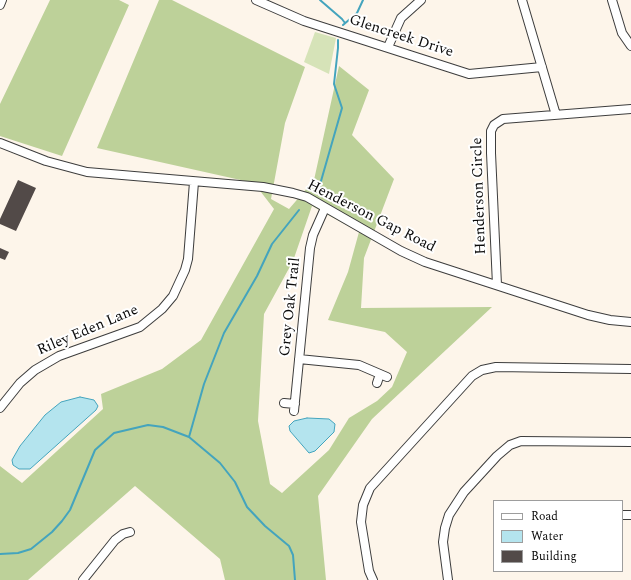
<!DOCTYPE html>
<html>
<head>
<meta charset="utf-8">
<style>
  body { margin:0 }
  #map { position:relative; width:631px; height:580px; overflow:hidden; background:#fdf5ea; font-family:Spectral,serif }
  canvas { display:block }
  .legend { position:absolute; left:493px; top:500px; width:130px; height:72px; box-sizing:border-box; background:#fff; border:1px solid #9d9d9d; margin:0; padding:5px 7px; list-style:none; font-size:12px; color:#0a0a0a }
  .legend li { display:flex; align-items:center; gap:8px; height:20px }
  .legend b { width:20px; border:1px solid #9d9d9d }
</style>
</head>
<body>
<div id="map">
<canvas width="631" height="580"></canvas>
<ul class="legend">
<li><b style="height:5px;background:#fff"></b>Road</li>
<li><b style="height:11px;background:#b4e4ee"></b>Water</li>
<li><b style="height:11px;background:#524a48"></b>Building</li>
</ul>
</div>
<script>
const g = document.querySelector('canvas').getContext('2d');
g.lineJoin = 'round';
function fill(path, color) { g.fillStyle = color; g.fill(path, 'evenodd'); }
const poly = rows => new Path2D(rows.map(r => 'M' + r).join(''));
function trace(path, color, width, dash) { g.strokeStyle = color; g.lineWidth = width; g.lineCap = dash ? 'butt' : 'round'; g.setLineDash(dash || []); g.stroke(path); }
function write(font, color, halo, rows, align = 'center') {
  g.font = font + ' Spectral,serif'; g.lineWidth = 4; g.setLineDash([]); g.textBaseline = 'middle'; g.strokeStyle = halo; g.fillStyle = color; for (const [text, x, y, turn = 0] of rows) {
    g.save(); g.translate(x, y); g.rotate((+turn || 0) * Math.PI / 180); g.textAlign = isNaN(turn) ? turn : align; if (halo) g.strokeText(text, 0, 0); g.fillText(text, 0, 0); g.restore();
  }
}
fill(poly([
  [315,32,336,38,329,74,304,62]
]), '#d6e3b8');
fill(poly([
  [50,0,119,0,129,5,62,156,0,136,0,104],
  [159,0,172,0,305,67,285,123,271,199,289,209,314,180,339,66,369,90,352,135,394,179,364,258,361,308,492,307,372,419,318,496,326,580,225,580,220,559,135,486,28,580,0,580,0,466,22,483,103,409,101,394,162,369,201,340,274,209,254,183,97,148],
  [312,206,359,232,348,272,328,320,385,332,407,352,392,387,377,401,349,418,329,450,282,493,270,484,258,421,264,314,293,261]
]), '#bdd199');
const water = poly([
  [80,397,94,400,98,406,96,410,30,469,19,469,13,465,12,460,20,446,45,415,61,402,80,397],
  [307,418,329,419,335,424,334,432,315,451,309,453,290,431,289,426,294,421,307,418]
]);
fill(water, '#b4e4ee');
trace(water, '#44a4bd', 1);
trace(poly([
  [320,0,342,19,345,23],
  [343,25,357,13,363,0],
  [319,188,342,108,334,84,338,48,338,40],
  [189,437,204,384,224,333,257,276,272,244,299,210],
  [0,554,18,553,31,549,52,532,62,521,70,510,95,450,114,433,148,425,163,427,189,437,220,463,235,482,247,507,265,526,289,546,293,555,295,580]
]), '#44a4bd', 2);
fill(poly([
  [18,180,36,188,16,231,0,224,0,219],
  [0,248,9,252,5,260,0,258]
]), '#524a48');
const minor = poly([
  [256,0,304,21,469,74,542,67],
  [522,0,556,115],
  [612,0,622,33,631,46],
  [0,5,2,0],
  [388,47,401,18,421,0],
  [0,143,46,161,87,172,263,187,293,193,307,197,401,251,425,262,588,315,610,320,631,322],
  [497,285,491,153,491,131,494,125,503,119,631,109],
  [299,359,359,365,387,377],
  [377,383,380,374],
  [284,403,295,404],
  [0,408,20,383,35,370,59,356,140,327,162,309,173,296,185,270,188,259,194,182],
  [294,411,310,248,313,235,325,208],
  [622,515,631,515],
  [83,580,115,540,123,534,130,532],
  [373,580,369,571,361,522,363,505,370,488,472,376,482,370,496,367,631,369],
  [448,580,443,542,445,528,449,515,464,492,497,456,510,445,521,441,631,442]
]);
trace(minor, '#3d3d3d', 10);
trace(minor, '#fff', 8);
write('15px', '#0a0a0a', '#fff', [
  ["Glencreek Drive",401,37,18],
  ["Henderson Circle",480,196,-92],
  ["Henderson Gap Road",371,217,27],
  ["Grey Oak Trail",291,307,-84],
  ["Riley Eden Lane",88,331,-23]
]);
</script>
</body>
</html>
